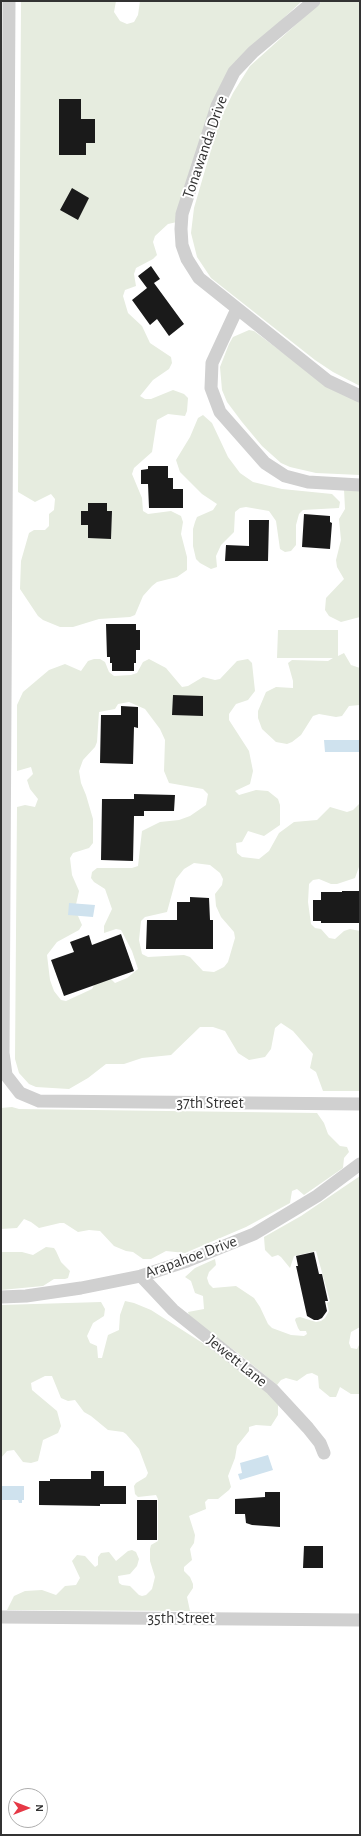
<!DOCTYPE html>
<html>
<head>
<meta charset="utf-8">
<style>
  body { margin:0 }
  #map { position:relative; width:361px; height:1836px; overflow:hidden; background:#fff; font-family:"Alegreya Sans",sans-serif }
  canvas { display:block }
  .frame { position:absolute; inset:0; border:2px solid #333; pointer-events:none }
  .north { position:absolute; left:8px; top:1788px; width:40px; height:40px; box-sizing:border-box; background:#fff; border:1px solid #adadad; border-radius:50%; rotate:90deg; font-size:11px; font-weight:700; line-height:16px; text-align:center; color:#333 }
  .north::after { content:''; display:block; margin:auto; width:14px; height:18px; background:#e63946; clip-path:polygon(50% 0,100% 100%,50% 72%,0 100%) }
</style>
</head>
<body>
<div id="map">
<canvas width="361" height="1836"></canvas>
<div class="frame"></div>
<div class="north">N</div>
</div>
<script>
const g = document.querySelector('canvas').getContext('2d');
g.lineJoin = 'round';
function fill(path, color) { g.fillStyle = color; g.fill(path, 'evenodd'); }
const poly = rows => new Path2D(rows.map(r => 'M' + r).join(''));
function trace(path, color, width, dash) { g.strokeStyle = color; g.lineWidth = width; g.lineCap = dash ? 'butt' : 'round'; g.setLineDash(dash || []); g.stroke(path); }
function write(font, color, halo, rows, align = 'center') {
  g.font = font + ' "Alegreya Sans",sans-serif'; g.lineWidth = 4; g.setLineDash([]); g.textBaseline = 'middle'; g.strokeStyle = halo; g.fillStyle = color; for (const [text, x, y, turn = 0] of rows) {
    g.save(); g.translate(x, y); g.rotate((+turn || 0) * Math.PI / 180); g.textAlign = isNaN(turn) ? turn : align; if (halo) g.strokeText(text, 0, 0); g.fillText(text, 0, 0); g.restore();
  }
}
fill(poly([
  [21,1,116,1,114,12,120,21,127,24,134,22,138,15,140,1,302,1,241,58,177,222,168,224,155,236,153,242,157,255,153,259,136,268,134,274,136,286,125,290,123,296,128,313,142,326,150,343,171,357,172,363,169,369,153,380,140,396,145,399,151,399,173,390,184,394,188,398,187,411,185,416,168,414,157,420,152,452,134,468,132,474,142,498,143,511,148,514,171,511,181,516,183,522,181,534,187,557,187,570,177,577,157,582,152,586,143,596,135,615,130,617,99,619,73,627,60,627,43,620,38,616,20,589,21,561,29,533,34,530,45,530,49,526,49,514,54,510,55,499,51,494,35,502,18,492],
  [322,1,360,1,360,386,333,372,315,360,211,278,197,257,191,233,194,208,219,122,233,93,250,66],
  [249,330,254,331,318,379,360,401,360,475,316,473,290,467,281,463,262,446,242,422,227,402,222,390,220,367,229,344,233,337],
  [203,415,212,423,228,457,240,473,253,482,282,489,332,494,340,502,339,508,303,510,299,514,296,525,296,545,291,551,285,552,280,549,276,521,269,511,246,507,240,508,235,512,234,532,221,545,216,556,217,567,211,569,200,563,196,559,193,546,193,529,195,522,197,517,213,510,217,504,202,494,180,472,176,460,190,437,198,418],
  [344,489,360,490,360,617,341,622,329,616,325,610,326,598,344,579,337,567,336,560,341,540,339,519,345,509],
  [278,630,338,630,338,656,344,653,351,665,360,668,360,705,349,706,342,716,336,717,319,714,313,716,301,735,292,742,287,744,276,742,262,729,258,718,258,711,266,692,276,687,293,688,293,681,288,663,292,660,328,661,333,658,277,658],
  [94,659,100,659,105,662,109,672,114,676,131,675,137,673,143,662,149,659,166,668,182,687,188,686,203,677,215,680,220,679,237,661,248,659,252,663,255,691,248,700,236,704,229,714,229,720,249,751,253,771,250,784,235,791,239,795,256,790,268,791,278,799,280,805,280,825,264,836,248,831,242,842,236,843,237,853,242,857,259,859,269,851,279,833,294,822,317,820,330,807,347,812,353,810,360,803,360,864,355,878,337,884,331,884,319,879,313,880,309,884,308,902,311,924,315,928,321,929,329,938,335,939,344,931,350,929,360,931,360,1091,323,1091,316,1072,310,1068,313,1054,293,1031,281,1023,275,1028,271,1049,265,1057,249,1060,238,1053,225,1031,213,1027,200,1027,171,1055,142,1058,124,1064,106,1064,88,1078,69,1089,36,1087,29,1084,19,1073,15,1059,17,807,25,805,35,807,38,799,30,789,27,780,33,774,31,767,17,771,17,705,23,692,49,670,65,664,81,671,88,661],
  [129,702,145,709,160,729,165,740,164,771,169,783,203,789,208,794,206,805,190,816,179,820,160,822,142,831,138,866,132,868,97,868,92,872,91,878,94,882,105,889,112,909,104,926,104,933,116,929,121,930,132,951,138,969,127,978,115,983,106,974,101,972,92,989,66,1001,61,1000,54,991,50,980,47,955,57,942,79,930,82,925,75,909,79,891,72,875,70,858,73,853,89,848,93,843,93,819,86,795,81,783,79,771,83,760,95,747,97,742,99,712,115,709,118,704],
  [194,863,210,865,220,873,223,879,222,885,215,894,216,906,221,917,234,932,235,938,228,962,224,967,214,972,203,971,190,957,184,955,148,957,142,954,139,940,141,921,145,917,167,912,176,879,184,869],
  [12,1107,19,1109,317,1113,324,1123,328,1134,340,1146,347,1147,349,1152,344,1158,343,1168,304,1195,297,1189,292,1191,290,1203,246,1227,185,1253,166,1251,151,1259,143,1259,133,1252,126,1251,114,1246,100,1231,89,1230,78,1232,64,1223,60,1223,39,1228,31,1222,24,1219,17,1228,1,1229,1,1108],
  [360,1176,360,1327,351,1332,349,1343,351,1348,357,1349,360,1343,360,1394,351,1394,340,1387,336,1397,330,1397,319,1388,318,1376,312,1373,307,1374,297,1381,286,1378,281,1380,277,1385,238,1353,190,1319,188,1312,204,1309,203,1296,195,1293,191,1281,185,1277,195,1268,215,1259,216,1265,209,1272,207,1278,209,1284,213,1288,236,1286,254,1298,260,1307,268,1324,272,1328,291,1335,304,1336,307,1334,306,1331,300,1331,298,1328,295,1320,296,1318,300,1317,316,1322,321,1321,325,1318,329,1311,327,1303,330,1301,316,1251,294,1256,290,1268,281,1257,278,1255,272,1257,265,1250,264,1237,301,1216],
  [46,1247,54,1248,56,1251,61,1262,70,1271,68,1278,65,1279,54,1279,43,1286,1,1290,1,1252,22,1252,33,1255],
  [125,1301,134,1303,151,1310,212,1349,241,1370,270,1395,278,1405,278,1415,271,1426,256,1425,249,1427,249,1431,237,1446,235,1458,228,1476,231,1487,229,1490,218,1499,208,1499,205,1502,206,1509,189,1516,195,1535,194,1543,190,1549,192,1560,184,1567,184,1571,190,1577,193,1584,193,1588,187,1597,190,1611,7,1610,14,1596,25,1591,42,1590,56,1595,65,1586,76,1585,80,1578,72,1561,77,1555,85,1556,95,1567,98,1565,98,1557,101,1553,109,1552,116,1561,128,1551,132,1550,136,1552,139,1559,137,1566,130,1574,118,1576,119,1583,122,1585,130,1586,139,1595,142,1596,146,1595,152,1589,155,1577,150,1561,150,1549,151,1545,158,1541,158,1499,156,1495,138,1497,135,1494,134,1486,136,1483,146,1477,148,1473,139,1449,126,1434,123,1432,108,1430,91,1416,84,1412,75,1400,68,1401,61,1398,52,1376,45,1376,31,1383,32,1390,57,1411,61,1426,58,1433,43,1440,38,1461,31,1463,23,1462,14,1450,7,1451,1,1458,1,1305,101,1302,105,1309,104,1316,93,1323,87,1336,90,1343,97,1346,98,1358,102,1358,108,1335,119,1330,120,1315]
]), '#e6ecdf');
fill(poly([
  [324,740,360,740,360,752,325,752],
  [69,903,95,905,93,917,68,915],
  [268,1455,273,1470,240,1480,238,1474,242,1473,240,1463],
  [1,1486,24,1486,24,1500,22,1500,22,1503,19,1503,18,1500,1,1500]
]), '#cfe2ee');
fill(poly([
  [59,99,81,99,81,119,95,119,95,143,86,143,86,155,59,155],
  [72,188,89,198,78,220,60,210],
  [151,266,160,279,154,283,184,324,169,336,157,319,150,325,132,300,147,288,138,276],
  [148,466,168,466,168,478,173,478,173,489,183,489,183,508,149,508,148,484,141,484,141,470,148,469],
  [88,503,107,503,107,511,112,511,111,539,88,538,88,525,81,525,81,511,88,511],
  [304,514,330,516,330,522,332,523,330,549,302,547],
  [249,520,269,520,268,561,225,561,226,545,249,546],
  [106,624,136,624,136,630,140,630,140,650,136,650,136,663,134,663,134,671,112,671,112,663,110,663,110,657,107,657],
  [173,695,203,696,203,716,172,715],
  [121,706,138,707,138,728,134,727,133,764,100,763,101,715,121,715],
  [134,794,175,795,174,811,144,811,144,816,134,816,133,861,101,860,102,799,134,799],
  [342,891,360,891,360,923,321,923,321,921,313,921,313,900,321,900,321,892,342,892],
  [190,897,209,898,210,920,213,920,213,949,146,949,147,920,177,920,177,902,190,902],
  [121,934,134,971,64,996,51,960,74,952,70,942,89,935,92,945],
  [314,1252,319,1274,322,1274,328,1301,325,1301,327,1311,322,1318,318,1320,314,1320,307,1316,296,1266,298,1266,296,1256],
  [91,1471,104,1471,104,1486,126,1486,126,1504,100,1504,100,1506,39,1505,39,1481,50,1481,50,1479,91,1479],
  [265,1492,280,1492,280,1527,252,1525,246,1523,245,1514,235,1514,235,1499,265,1497],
  [137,1500,157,1500,157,1540,137,1540],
  [304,1546,323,1546,323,1568,303,1568]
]), '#1a1a1a');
trace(poly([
  [9,1,3,1053,6,1075,20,1093,39,1101,360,1104],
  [314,1,253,52,234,72,217,106,182,214,181,229,182,245,187,259,199,278,328,381,360,396],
  [237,309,212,363,211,388,220,412,265,463,285,476,308,482,360,485],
  [141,1276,173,1310,272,1389,308,1428,320,1443,324,1453],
  [1,1297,26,1296,81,1288,141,1276,187,1261,254,1234,317,1196,360,1164],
  [1,1617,360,1620]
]), '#d0d0d0', 13);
write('16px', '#333', '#fff', [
  ["Tonawanda Drive",205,147,-71],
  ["37th Street",210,1103],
  ["Arapahoe Drive",191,1257,-20],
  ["Jewett Lane",237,1361,39],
  ["35th Street",181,1618]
]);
</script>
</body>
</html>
